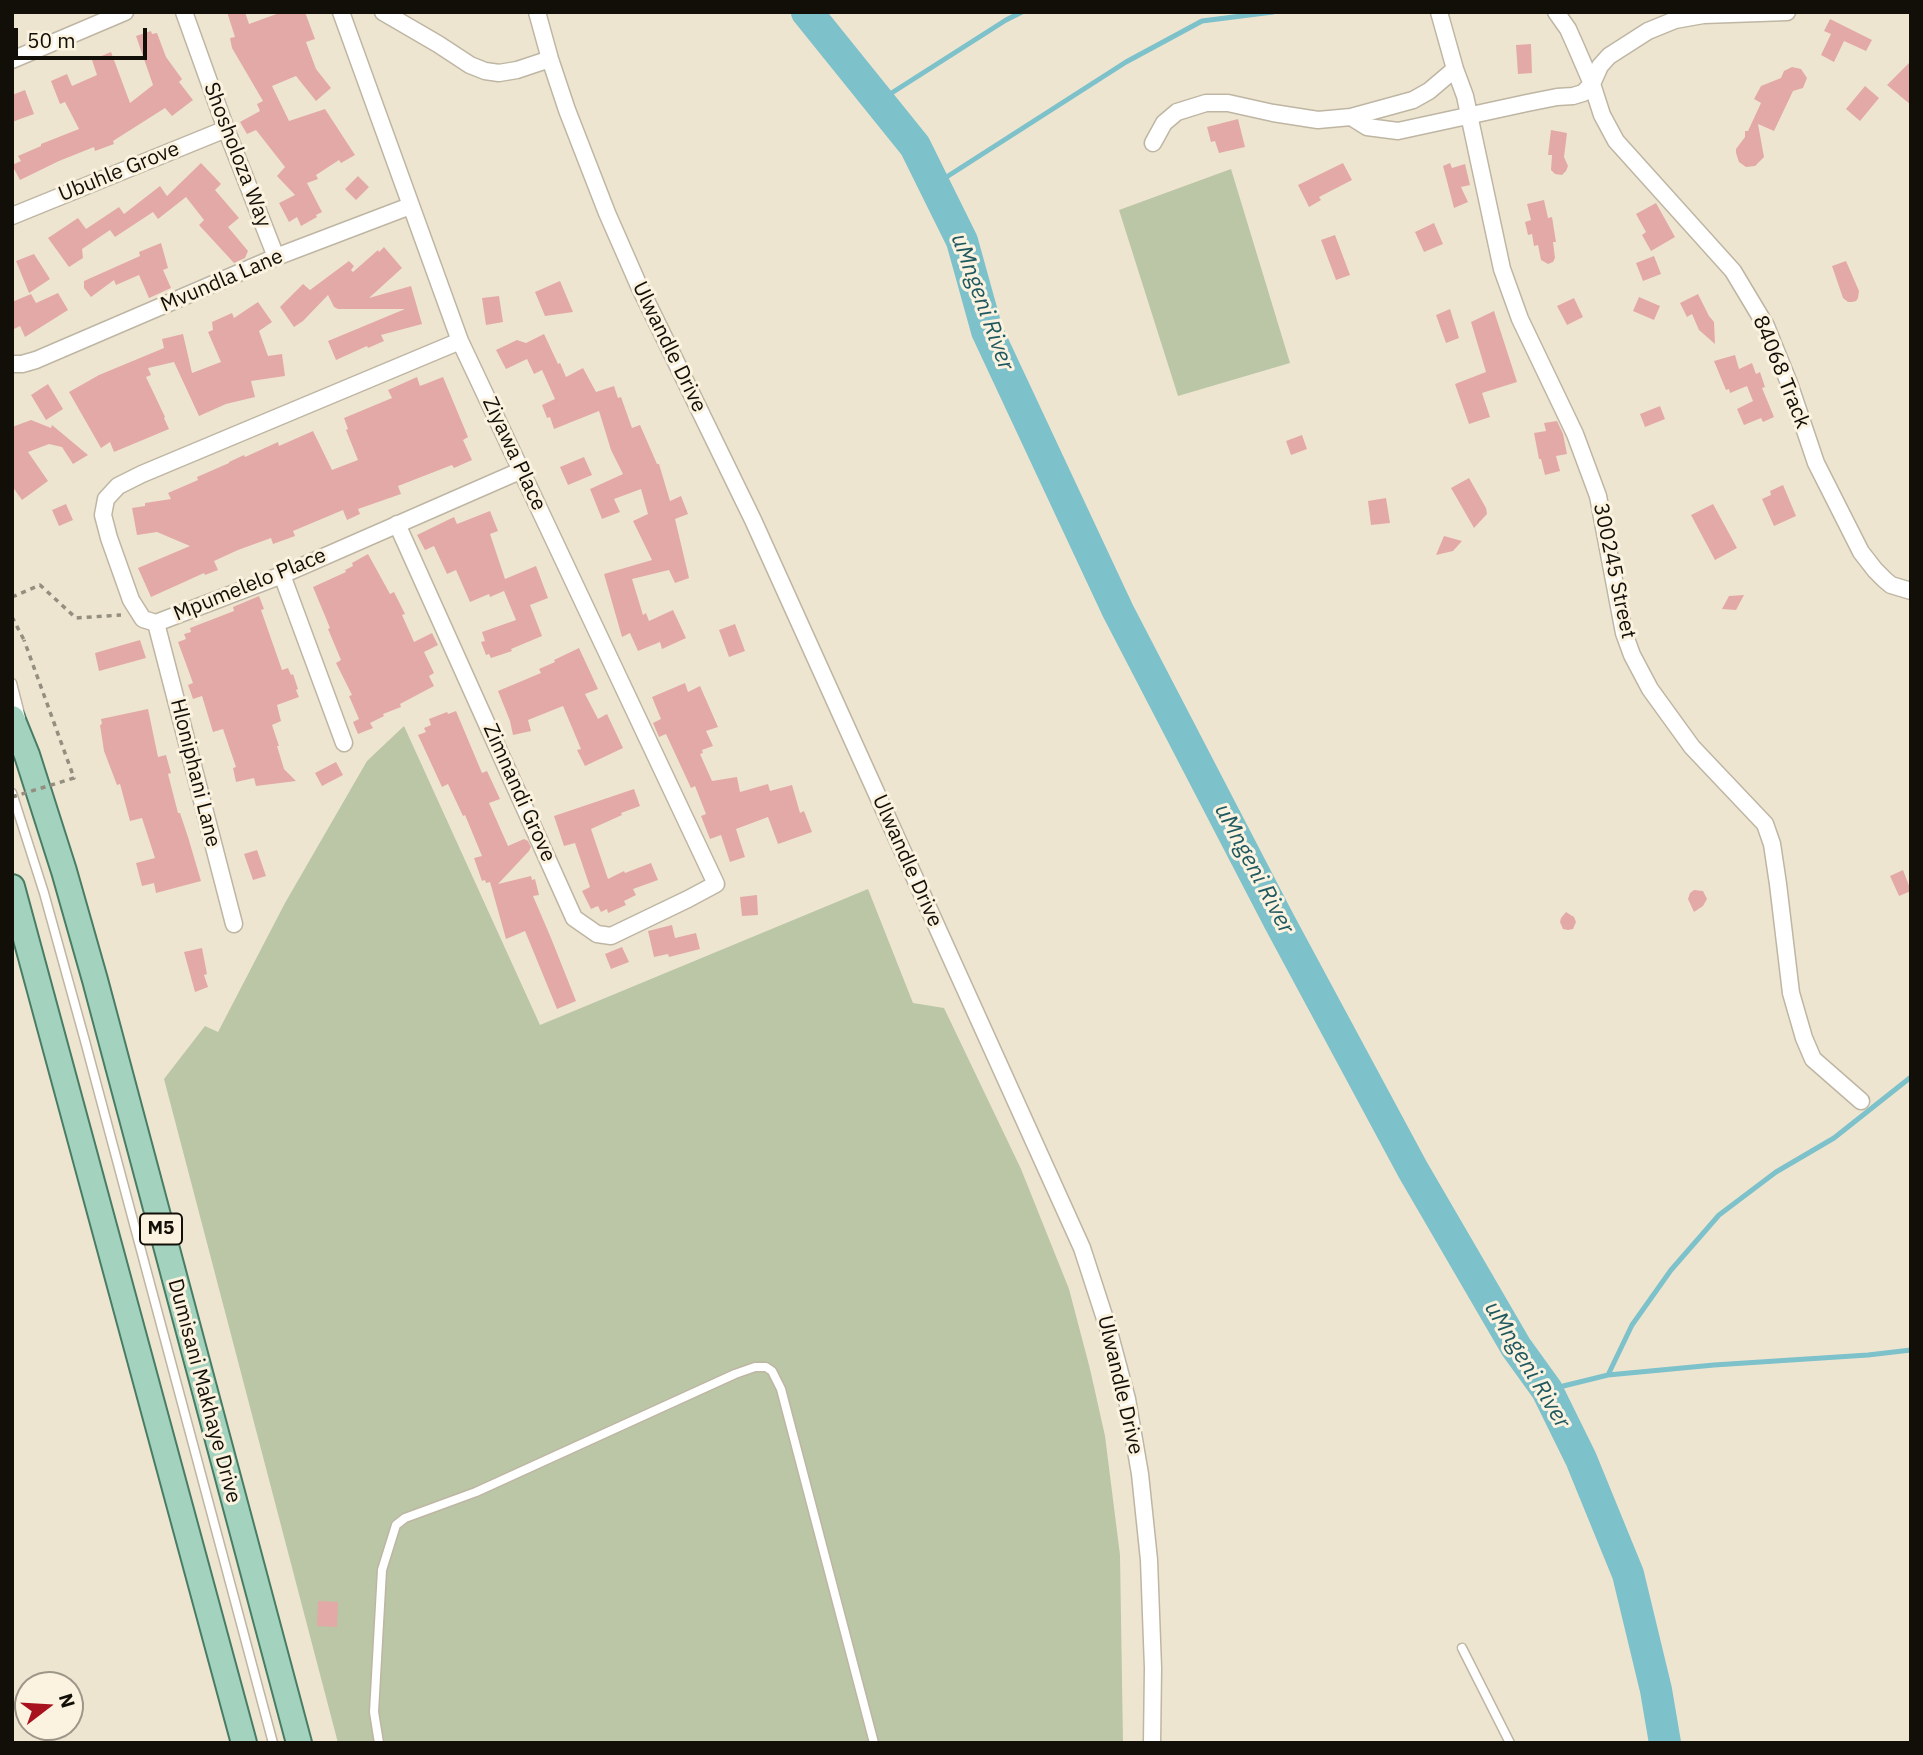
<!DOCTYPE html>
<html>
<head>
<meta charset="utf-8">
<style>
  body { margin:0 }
  #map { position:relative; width:1923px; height:1755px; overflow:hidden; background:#eee5d1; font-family:"IBM Plex Sans",sans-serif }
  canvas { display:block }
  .frame { position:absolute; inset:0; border:14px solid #120f08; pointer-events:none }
  .north { position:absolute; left:14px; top:1671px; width:70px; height:70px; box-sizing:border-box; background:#fbf2df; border:2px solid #9e9789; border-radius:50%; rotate:73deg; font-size:19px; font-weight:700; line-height:28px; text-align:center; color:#120f08 }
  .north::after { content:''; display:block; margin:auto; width:24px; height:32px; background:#a8121f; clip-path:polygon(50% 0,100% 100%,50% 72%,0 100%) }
  .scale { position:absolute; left:14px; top:28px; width:133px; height:32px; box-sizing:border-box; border:4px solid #120f08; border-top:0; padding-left:9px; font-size:21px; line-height:24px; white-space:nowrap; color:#120f08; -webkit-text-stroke:5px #fbf2df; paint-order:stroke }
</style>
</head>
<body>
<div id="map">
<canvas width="1923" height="1755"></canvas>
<div class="frame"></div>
<div class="north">N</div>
<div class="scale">50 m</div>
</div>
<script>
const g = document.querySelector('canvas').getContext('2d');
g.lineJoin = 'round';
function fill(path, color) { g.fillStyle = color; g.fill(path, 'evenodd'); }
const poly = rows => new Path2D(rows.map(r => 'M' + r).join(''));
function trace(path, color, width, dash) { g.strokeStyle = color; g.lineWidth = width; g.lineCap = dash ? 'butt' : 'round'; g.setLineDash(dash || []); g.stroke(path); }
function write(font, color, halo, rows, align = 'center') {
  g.font = font + ' "IBM Plex Sans",sans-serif'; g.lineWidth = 6; g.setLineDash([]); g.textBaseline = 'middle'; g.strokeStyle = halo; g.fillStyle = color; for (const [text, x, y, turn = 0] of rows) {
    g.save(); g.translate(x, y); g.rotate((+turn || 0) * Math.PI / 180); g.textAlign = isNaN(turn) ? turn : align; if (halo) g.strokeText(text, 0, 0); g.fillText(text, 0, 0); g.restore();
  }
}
fill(poly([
  [1231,169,1290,363,1178,396,1119,210],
  [404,726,540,1025,868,889,913,1003,944,1008,1021,1169,1069,1289,1090,1369,1105,1436,1120,1555,1123,1743,338,1743,164,1079,205,1026,218,1032,285,903,367,761]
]), '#bac6a6');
trace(poly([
  [879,101,1006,20,1022,12],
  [934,185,1126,62,1202,21,1273,12],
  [1608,1375,1632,1325,1671,1270,1719,1215,1776,1172,1834,1138,1911,1077],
  [1547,1390,1608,1375,1714,1365,1868,1355,1911,1350]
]), '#7dc1ca', 5);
trace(poly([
  [807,12,915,146,962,241,987,331,1118,611,1279,921,1413,1170,1516,1347,1547,1390,1581,1459,1628,1574,1656,1690,1665,1743]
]), '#7dc1ca', 32);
fill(poly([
  [227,12,245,12,249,24,282,12,305,12,315,39,306,42,316,69,331,88,316,101,296,76,272,86,289,121,325,109,355,155,341,163,339,160,316,175,318,179,307,183,322,212,316,215,317,217,301,226,297,217,289,222,279,203,295,195,277,176,285,167,256,130,247,134,240,122,260,111,257,104,263,101,232,48,230,38,235,37],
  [1830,19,1872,40,1866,51,1844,41,1834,62,1821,55,1831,34,1824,31],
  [151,31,152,34,157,33,166,57,182,79,179,82,193,100,172,116,165,108,113,141,114,144,95,151,94,147,59,161,20,180,12,165,21,161,18,156,41,146,41,144,79,129,65,102,60,104,51,81,67,74,72,86,97,75,92,60,111,52,130,103,153,85,136,36],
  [1531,44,1532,73,1518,74,1516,45],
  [1911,61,1911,105,1887,85],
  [1792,67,1801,69,1807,78,1803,88,1793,91,1774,131,1758,124,1764,157,1755,166,1746,167,1739,162,1736,153,1736,149,1745,137,1745,131,1748,131,1761,103,1754,99,1761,86,1781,78,1784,71],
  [1865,86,1879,98,1860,121,1846,109],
  [25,90,34,114,12,122,12,95],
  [1238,119,1245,147,1219,153,1215,141,1211,142,1207,127],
  [1551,130,1567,133,1564,157,1568,166,1566,171,1562,175,1555,174,1551,170,1552,155,1548,155],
  [201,163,221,184,215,190,239,218,228,227,248,251,245,258,234,263,199,225,204,220,186,197,158,219,153,212,115,237,110,230,82,249,83,258,69,267,48,238,78,218,86,229,119,207,124,214,160,186,167,196],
  [1343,163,1352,180,1319,197,1321,200,1309,207,1298,185],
  [1450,163,1452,168,1465,164,1470,185,1461,187,1468,202,1454,208,1443,166],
  [358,176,369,187,356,200,345,189],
  [1544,200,1548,218,1552,217,1556,242,1553,242,1555,258,1553,262,1548,264,1541,260,1538,245,1534,246,1532,234,1528,235,1525,222,1531,220,1527,204],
  [1656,203,1675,237,1651,251,1642,235,1646,232,1636,214],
  [1434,223,1443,244,1424,252,1415,232],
  [1335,235,1350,275,1336,280,1321,240],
  [161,243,168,268,163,270,171,288,149,298,139,275,116,285,114,280,91,297,84,288,84,281,140,256,139,252],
  [384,247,402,268,369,298,411,286,422,324,381,335,384,341,368,348,367,346,336,360,328,341,405,309,338,309,334,307,328,295,303,321,294,327,280,307,303,284,310,290,349,261,354,266,351,270,353,272,378,250,379,252],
  [34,254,50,279,29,293,16,261],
  [1654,256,1661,274,1643,281,1636,263],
  [1846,261,1859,291,1858,298,1856,301,1852,302,1848,302,1843,298,1832,266],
  [560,281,573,312,545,316,535,292],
  [58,293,68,310,25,337,20,326,12,330,12,302,31,294,36,303],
  [1698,294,1709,316,1714,322,1715,344,1699,330,1692,314,1687,317,1680,303],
  [499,296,503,322,486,325,482,298],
  [1639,297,1660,306,1654,320,1633,311],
  [1574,298,1583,317,1567,325,1557,306],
  [258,302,272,322,259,331,268,356,282,354,285,376,251,381,255,397,226,404,199,416,174,362,148,368,151,375,146,377,165,417,164,418,169,429,114,452,110,442,101,448,69,392,99,375,164,348,162,339,183,334,192,373,221,362,208,332,213,330,212,322,232,313,234,318],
  [1450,309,1459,338,1446,343,1436,315],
  [1494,311,1517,382,1482,393,1490,417,1469,424,1455,384,1486,372,1471,322],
  [544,334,558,364,560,363,566,377,583,368,596,392,614,386,618,398,621,397,632,428,640,425,657,464,659,464,670,501,681,496,688,514,675,519,689,578,675,583,669,570,632,579,643,615,646,613,649,621,673,610,686,638,662,649,660,642,638,651,630,633,622,637,604,574,652,560,633,521,648,514,641,489,614,499,620,512,602,519,590,489,623,474,611,450,599,411,554,429,550,417,547,418,542,405,555,399,542,370,534,374,527,359,506,369,496,350,517,340,526,343],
  [1735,355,1739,369,1752,363,1756,374,1760,372,1765,387,1762,388,1774,417,1763,422,1761,418,1744,425,1737,409,1753,401,1747,386,1730,393,1729,389,1726,390,1714,361],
  [417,377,420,386,443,377,468,437,463,440,472,460,454,468,452,465,398,486,401,494,358,509,360,514,347,520,343,510,293,531,295,536,273,544,271,538,238,550,214,561,218,570,205,575,204,573,151,597,138,568,190,546,157,532,137,535,132,508,145,506,145,503,171,499,168,493,198,480,197,477,229,463,229,462,244,455,245,457,278,442,279,446,313,431,332,470,358,460,346,430,348,429,344,418,392,398,388,390],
  [48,384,63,409,46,420,31,395],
  [1660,406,1665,419,1645,427,1640,414],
  [31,420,51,428,52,425,88,455,73,464,62,447,49,444,28,452,48,481,22,500,12,486,12,427],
  [1557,421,1563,434,1567,454,1556,456,1560,471,1545,475,1541,459,1539,459,1534,433,1546,431,1544,423],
  [1302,435,1307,449,1291,455,1286,441],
  [584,457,592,475,568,485,560,467],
  [1469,478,1486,508,1487,514,1474,528,1451,488],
  [1783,485,1796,516,1774,526,1762,499,1771,495,1770,491],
  [1386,498,1390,523,1371,525,1368,501],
  [66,504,73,520,59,526,52,510],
  [1713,504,1737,548,1715,560,1691,515],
  [490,511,498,531,490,534,505,579,536,566,548,598,530,605,542,636,511,649,512,651,491,658,489,654,486,655,481,642,485,641,482,632,516,620,504,591,490,597,489,594,470,602,456,570,447,574,434,546,425,550,417,535,454,517,457,524],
  [1444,536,1462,541,1453,551,1436,555],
  [368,554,390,594,394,592,405,614,402,615,414,642,432,633,438,645,424,652,434,673,429,676,434,686,400,704,401,707,383,714,384,716,370,723,373,728,358,734,353,722,359,719,349,696,352,695,336,663,341,660,328,629,330,628,313,587,346,572,345,570,353,566,352,563],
  [1744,595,1736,610,1722,609,1729,596],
  [259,596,264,609,261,610,282,670,288,668,291,675,293,674,298,689,296,690,299,697,277,705,281,721,272,725,279,746,277,746,284,769,296,781,256,786,254,778,236,782,233,768,236,767,223,729,213,732,202,696,193,699,188,685,193,683,178,642,186,639,184,634,191,632,190,628,234,611,233,607],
  [735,624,745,651,729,657,719,630],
  [140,640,146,658,99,671,95,653],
  [579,648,598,689,585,694,598,719,607,714,623,748,585,766,577,750,581,749,563,706,528,720,531,731,513,735,510,721,498,691,541,673,539,669,555,662,554,660],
  [685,683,688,692,700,686,718,727,706,731,713,746,702,750,703,753,700,754,712,781,737,777,740,792,768,784,770,791,792,785,800,813,804,811,812,832,778,844,768,817,736,829,745,857,730,862,721,835,710,839,701,816,706,814,695,786,691,788,666,734,659,737,653,723,661,719,652,697],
  [148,709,158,757,166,755,171,773,168,774,178,813,180,813,188,837,201,881,156,893,154,883,142,886,136,863,155,858,142,818,130,821,120,784,117,785,104,751,100,725,102,724,101,719],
  [456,711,482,773,487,771,500,799,489,803,508,846,524,839,528,841,531,847,529,851,498,884,531,876,532,880,535,879,539,895,533,896,551,938,576,1001,557,1009,525,931,506,939,490,882,486,883,485,880,482,881,474,858,482,856,465,815,463,816,448,784,442,787,418,735,426,732,424,728,431,725,429,719,447,712,448,714],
  [336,762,343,775,322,786,315,773],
  [634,789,640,806,621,813,622,815,591,829,608,879,624,871,625,873,651,863,658,880,633,889,636,895,624,901,626,905,608,913,607,909,601,912,598,906,591,909,582,891,590,887,575,843,564,846,554,816],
  [257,850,266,876,253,880,244,854],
  [1903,870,1911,891,1899,896,1890,876],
  [1694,890,1703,891,1707,899,1703,906,1694,912,1688,899,1690,893],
  [757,895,758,915,742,916,740,897],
  [1566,912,1574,917,1576,922,1573,929,1568,930,1563,929,1560,922,1561,918],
  [672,925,675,938,696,933,700,949,669,957,668,954,654,957,648,931],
  [622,947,629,962,611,969,605,954],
  [202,948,207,974,204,975,208,987,195,992,184,952],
  [318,1601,338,1602,337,1627,317,1626]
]), '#e3a9a6');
const service = poly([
  [12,683,21,718],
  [12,793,44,893,85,1041,273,1743],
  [1462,1648,1510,1743],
  [379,1743,374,1712,382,1570,396,1525,405,1518,476,1492,735,1374,755,1367,766,1367,772,1371,781,1389,874,1743]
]);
const minor = poly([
  [184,12,226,129,276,257],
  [341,12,460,341,716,884,688,899,611,936,597,934,574,918,397,524],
  [383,12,438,44,470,65,485,71,499,73,517,70,550,59],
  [537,12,550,59,567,110,607,213,639,286,753,520,1082,1248,1108,1328,1127,1399,1140,1474,1149,1560,1153,1668,1152,1743],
  [1439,12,1455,69,1465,96,1502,269,1520,319,1575,434,1598,496,1624,633,1632,655,1650,689,1692,747,1765,824,1772,844,1778,884,1791,993,1804,1038,1813,1059,1861,1101],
  [1556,12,1568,29,1576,47,1592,84,1602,115,1616,141,1733,271,1766,326,1789,383,1816,463,1861,552,1875,570,1885,580,1891,585,1911,591],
  [12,60,125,12],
  [1351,117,1367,127,1398,131,1527,103,1557,97,1573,96,1583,93,1592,84,1600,66,1609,56,1648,31,1675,20,1703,15,1787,12],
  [1153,143,1164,123,1177,112,1206,103,1228,103,1273,113,1318,120,1351,117,1413,100,1429,91,1455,69],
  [12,216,226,129],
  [460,341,142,474,118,486,106,499,103,515,109,538,131,600,143,619,156,623,282,575,522,470],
  [12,364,22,364,36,360,276,257,410,206],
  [282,575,344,743],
  [156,623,234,924]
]);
const primary = poly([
  [12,718,27,755,64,871,95,980,299,1743],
  [12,887,244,1743]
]);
trace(service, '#beb6a3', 11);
trace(minor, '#beb6a3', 19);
trace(primary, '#487c64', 28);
trace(poly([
  [12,597,40,585,76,618,121,615],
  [12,617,24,640]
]), '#948e7f', 3.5, [5, 5]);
trace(service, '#fff', 8);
trace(minor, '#fff', 16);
trace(primary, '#a3d3bf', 24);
trace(poly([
  [12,797,74,778,24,640]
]), '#948e7f', 3.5, [5, 5]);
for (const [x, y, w] of [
  [161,1229,42]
]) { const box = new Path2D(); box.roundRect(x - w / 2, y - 15.5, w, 31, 5); g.fillStyle = '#fbf2df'; g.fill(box); trace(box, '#120f08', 2); }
write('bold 19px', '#120f08', null, [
  ["M5",161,1229]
]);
write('21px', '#120f08', '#fbf2df', [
  ["Shosholoza Way",237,155,69],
  ["Ubuhle Grove",119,172,-22],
  ["Mvundla Lane",222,281,-23],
  ["Ulwandle Drive",669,347,64],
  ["84068 Track",1781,372,68],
  ["Ziyawa Place",514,454,65],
  ["300245 Street",1614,571,78],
  ["Mpumelelo Place",250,585,-22],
  ["Hloniphani Lane",195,773,76],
  ["Zimnandi Grove",519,793,66],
  ["Ulwandle Drive",907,861,66],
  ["Ulwandle Drive",1120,1385,77],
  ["Dumisani Makhaye Drive",204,1391,75]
]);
write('italic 23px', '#1f5960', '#fbf2df', [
  ["uMngeni River",982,302,70],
  ["uMngeni River",1254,869,62],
  ["uMngeni River",1527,1365,59]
]);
</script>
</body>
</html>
